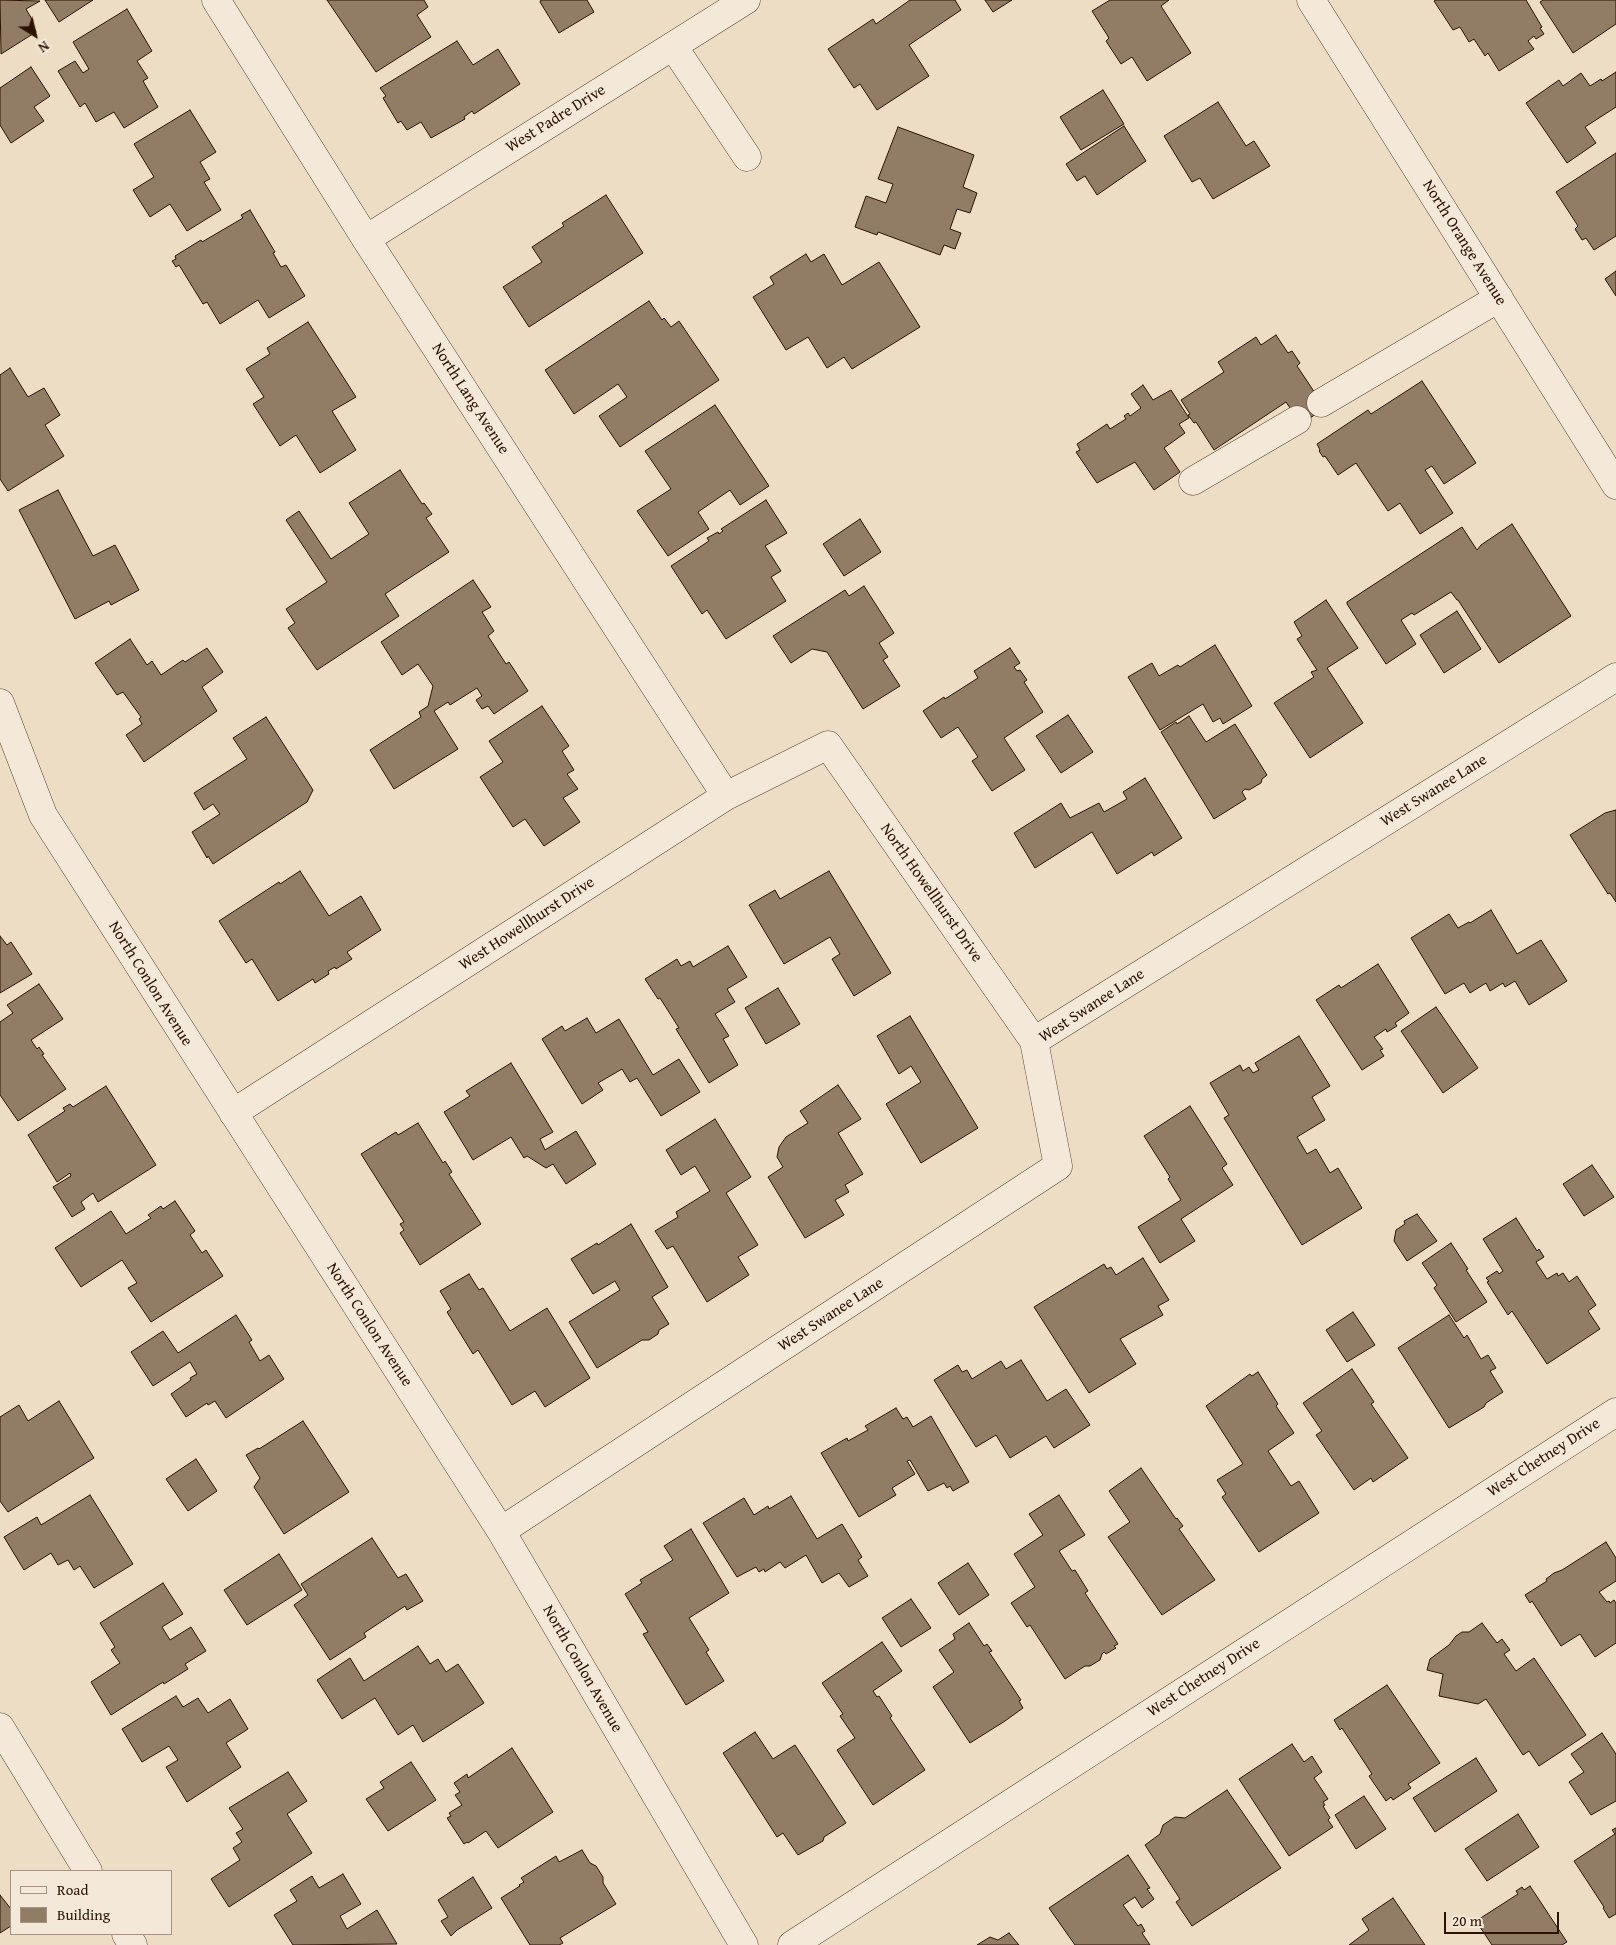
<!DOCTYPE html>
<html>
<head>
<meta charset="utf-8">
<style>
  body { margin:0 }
  #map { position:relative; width:1616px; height:1945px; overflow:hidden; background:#eeddc5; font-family:"Gentium Book Plus",serif }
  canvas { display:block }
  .legend { position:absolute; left:10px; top:1870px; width:162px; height:65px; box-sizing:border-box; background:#f4e9d9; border:1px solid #a49382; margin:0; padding:6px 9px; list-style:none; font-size:15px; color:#2c1300 }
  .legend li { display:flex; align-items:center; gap:10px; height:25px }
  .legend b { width:25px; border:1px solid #a49382 }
  .north { position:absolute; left:10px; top:10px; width:50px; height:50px; -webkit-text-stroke:4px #f4e9d9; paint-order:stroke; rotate:144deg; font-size:14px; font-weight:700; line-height:20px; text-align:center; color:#2c1300 }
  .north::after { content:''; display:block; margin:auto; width:18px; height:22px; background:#2c1300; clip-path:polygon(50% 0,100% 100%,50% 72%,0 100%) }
  .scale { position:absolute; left:1444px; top:1912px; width:115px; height:22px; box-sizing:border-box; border:2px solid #2c1300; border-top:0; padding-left:6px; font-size:15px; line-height:18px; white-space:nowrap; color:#2c1300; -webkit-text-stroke:4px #f4e9d9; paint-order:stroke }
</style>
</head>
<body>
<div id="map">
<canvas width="1616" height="1945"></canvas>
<ul class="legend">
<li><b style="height:6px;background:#f4e9d9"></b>Road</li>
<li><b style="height:14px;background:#917c66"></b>Building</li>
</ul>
<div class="north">N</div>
<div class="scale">20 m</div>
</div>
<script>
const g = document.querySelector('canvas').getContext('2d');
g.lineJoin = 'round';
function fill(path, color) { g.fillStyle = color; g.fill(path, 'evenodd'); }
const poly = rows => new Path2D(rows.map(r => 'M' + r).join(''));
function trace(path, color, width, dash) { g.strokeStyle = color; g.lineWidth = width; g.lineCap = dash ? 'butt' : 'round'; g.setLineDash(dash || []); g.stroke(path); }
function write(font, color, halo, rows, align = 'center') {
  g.font = font + ' "Gentium Book Plus",serif'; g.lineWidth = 4; g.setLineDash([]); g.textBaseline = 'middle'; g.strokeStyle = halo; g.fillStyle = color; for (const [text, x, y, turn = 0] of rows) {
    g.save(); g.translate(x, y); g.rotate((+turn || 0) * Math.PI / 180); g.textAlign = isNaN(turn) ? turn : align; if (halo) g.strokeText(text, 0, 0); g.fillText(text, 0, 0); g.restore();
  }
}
const building = poly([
  [0,0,40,1,26,9,33,21,31,22,36,32,1,54,0,0],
  [45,0,93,0,59,22,45,0],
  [327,0,424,0,428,7,417,15,431,37,376,72,327,0],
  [541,0,587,0,594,12,559,33,540,2,541,0],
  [910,0,955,0,961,10,909,45,929,76,877,110,860,84,854,88,828,49,873,19,876,24,910,0],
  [985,0,1012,0,993,12,985,0],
  [1110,0,1169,0,1161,6,1191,53,1147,81,1132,57,1121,64,1106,41,1109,38,1092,11,1110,0],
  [1436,0,1526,0,1542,27,1540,28,1544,34,1536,39,1534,36,1528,41,1534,49,1499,71,1488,53,1485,56,1474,39,1469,42,1460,27,1453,30,1434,1,1436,0],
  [1543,0,1616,0,1616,24,1573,53,1540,2,1543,0],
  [127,9,152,51,137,61,148,78,143,81,158,107,124,128,114,112,96,122,85,103,80,107,58,71,75,61,83,73,89,69,73,42,127,9],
  [457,41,473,65,498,49,520,84,474,114,472,111,464,117,465,119,431,138,421,122,407,130,401,121,398,123,383,98,386,96,380,88,457,41],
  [31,67,50,96,34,107,44,121,11,143,0,125,0,88,31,67],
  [1616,72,1616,107,1585,127,1596,143,1567,163,1526,103,1559,80,1563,86,1581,73,1590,86,1601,79,1602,81,1616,72],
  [1103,90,1124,124,1081,150,1060,117,1103,90],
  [1218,102,1246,146,1254,141,1270,166,1213,199,1200,178,1192,182,1164,136,1218,102],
  [190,110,216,152,200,162,210,179,204,182,221,210,187,231,170,204,150,217,133,190,154,177,134,144,190,110],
  [1124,126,1146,161,1097,195,1085,176,1077,181,1066,164,1124,126],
  [898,127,974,155,963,187,977,193,970,213,957,209,950,229,961,233,955,249,944,245,940,255,878,232,877,235,855,227,866,196,886,203,893,184,878,179,898,127],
  [1616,153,1616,236,1594,250,1586,238,1582,240,1575,229,1578,226,1556,192,1616,153],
  [606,195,643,253,529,327,503,287,542,262,532,247,564,226,562,223,606,195],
  [250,210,275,252,273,253,281,267,286,265,305,296,269,318,258,300,220,324,207,302,203,304,179,265,176,267,172,261,176,259,175,256,201,240,202,242,243,218,241,215,250,210],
  [806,254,811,262,824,254,842,285,879,262,920,327,852,369,844,357,827,368,808,337,786,350,753,297,774,284,770,277,806,254],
  [1616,271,1616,296,1605,279,1616,271],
  [649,301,662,320,664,318,671,327,679,321,719,380,620,447,599,416,627,397,618,384,574,414,545,370,649,301],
  [308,322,356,397,332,411,356,450,320,473,296,435,280,446,253,404,264,397,246,369,270,354,267,348,308,322],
  [1276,335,1288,353,1292,351,1300,363,1297,366,1325,408,1301,424,1286,402,1214,450,1196,422,1194,423,1188,415,1190,414,1181,400,1224,372,1218,362,1256,337,1261,345,1276,335],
  [10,368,28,397,44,388,60,415,45,425,64,456,8,491,0,479,0,375,10,368],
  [1422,381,1476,463,1444,484,1432,466,1425,470,1453,513,1420,534,1400,503,1388,511,1356,463,1338,475,1325,456,1323,457,1319,451,1320,450,1317,444,1368,410,1371,414,1422,381],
  [1143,385,1153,400,1171,390,1189,418,1179,424,1185,433,1164,448,1180,472,1154,490,1135,462,1097,483,1076,452,1080,450,1077,444,1107,424,1110,429,1126,419,1124,416,1128,413,1130,416,1141,408,1131,394,1143,385],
  [715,405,769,486,740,505,730,490,698,512,709,529,668,556,637,511,671,489,645,451,715,405],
  [400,470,422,504,424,503,432,514,426,518,449,552,385,594,399,616,317,670,288,628,295,623,286,609,327,582,286,520,299,511,331,559,369,534,349,503,400,470],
  [58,490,93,556,115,545,139,590,111,605,109,601,75,619,19,510,58,490],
  [766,500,787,533,765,546,781,571,771,577,786,601,726,639,707,610,702,614,671,566,709,541,707,538,718,532,719,534,723,531,721,529,766,500],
  [860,519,881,552,844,576,823,544,860,519],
  [1512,524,1571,616,1499,663,1458,600,1457,600,1451,592,1414,615,1412,613,1401,620,1416,644,1386,664,1347,604,1347,602,1462,527,1477,550,1481,545,1512,524],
  [473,580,491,607,482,612,494,631,488,636,506,664,509,662,528,691,494,714,488,706,482,709,476,700,482,696,477,688,450,705,448,702,434,711,458,749,394,789,370,750,421,717,419,712,428,706,433,686,418,664,402,675,381,642,473,580],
  [864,586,894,633,879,643,888,657,883,660,900,686,863,709,827,652,812,649,791,663,773,636,845,590,849,596,864,586],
  [1326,600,1358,648,1327,668,1363,723,1310,758,1274,703,1314,677,1311,672,1317,670,1297,639,1302,636,1294,622,1326,600],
  [1457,611,1481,649,1444,673,1420,635,1457,611],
  [130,639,147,665,152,661,161,675,183,660,185,662,207,648,223,672,202,687,217,711,144,762,126,735,142,724,139,719,141,717,123,692,117,695,95,663,130,639],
  [1215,645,1252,706,1223,724,1220,718,1213,722,1203,704,1160,730,1128,677,1152,663,1159,676,1178,665,1180,667,1215,645],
  [1010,648,1020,663,1014,667,1017,671,1020,670,1027,680,1024,682,1043,712,1004,738,1025,770,992,791,972,761,978,757,958,727,941,738,923,711,944,697,945,699,978,678,974,671,1010,648],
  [542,706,569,746,562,751,574,770,567,774,578,789,563,798,580,822,544,846,525,819,513,827,480,777,503,762,489,741,542,706],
  [1068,715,1093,752,1061,773,1036,736,1068,715],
  [1189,716,1206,742,1235,724,1267,775,1262,779,1261,783,1249,790,1245,789,1242,792,1246,799,1214,819,1161,732,1176,722,1177,724,1189,716],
  [266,717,313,790,307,802,213,864,208,856,207,858,192,832,220,814,213,804,204,810,194,793,247,759,233,738,266,717],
  [1145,778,1182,838,1154,856,1152,852,1117,874,1092,832,1035,868,1014,833,1061,803,1070,818,1099,803,1104,812,1127,799,1123,792,1145,778],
  [1616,810,1616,902,1610,893,1608,894,1570,835,1605,813,1616,810],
  [300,871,329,916,361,896,381,930,347,952,352,959,336,969,335,967,328,971,329,974,315,983,313,979,278,1001,252,959,246,963,219,921,279,882,280,884,300,871],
  [829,871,891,973,854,996,832,959,840,954,830,937,784,964,749,905,775,890,780,899,829,871],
  [1491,910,1517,954,1541,940,1567,981,1529,1005,1515,981,1505,987,1503,983,1490,991,1486,983,1470,993,1464,983,1445,994,1411,938,1449,914,1458,928,1469,922,1470,923,1491,910],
  [0,936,7,945,11,942,32,974,0,993,0,936],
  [728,946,747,977,727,989,735,1002,715,1014,729,1036,723,1039,738,1065,709,1083,676,1029,679,1028,660,998,658,999,645,979,677,959,681,966,690,961,693,967,728,946],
  [1378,964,1409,1013,1395,1023,1397,1026,1387,1032,1386,1029,1374,1037,1383,1049,1380,1050,1384,1056,1362,1070,1316,1000,1339,985,1341,988,1378,964],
  [39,984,63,1019,31,1040,37,1049,39,1047,44,1054,42,1055,66,1089,18,1121,0,1095,0,1022,13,1013,7,1005,39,984],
  [778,988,800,1024,766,1044,745,1008,778,988],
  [1436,1007,1478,1068,1443,1093,1401,1031,1436,1007],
  [910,1016,978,1128,921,1163,886,1104,921,1082,911,1066,899,1074,877,1036,910,1016],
  [587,1018,596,1033,619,1019,653,1075,679,1059,700,1092,661,1116,637,1078,630,1082,622,1069,598,1083,603,1090,582,1104,542,1039,562,1026,565,1031,587,1018],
  [1299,1036,1330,1086,1312,1097,1325,1120,1297,1137,1307,1154,1316,1149,1330,1173,1338,1168,1362,1208,1302,1245,1224,1118,1229,1115,1210,1083,1240,1065,1243,1071,1249,1067,1253,1073,1259,1070,1255,1063,1299,1036],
  [511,1063,553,1132,540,1139,545,1150,576,1131,596,1164,566,1184,553,1164,546,1168,527,1156,524,1158,511,1137,473,1160,444,1112,470,1096,466,1091,511,1063],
  [838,1085,861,1119,838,1133,863,1174,845,1185,849,1192,835,1200,844,1215,805,1238,768,1177,783,1167,777,1157,779,1147,786,1137,808,1123,800,1111,838,1085],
  [106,1086,156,1165,98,1202,93,1193,81,1202,85,1209,72,1217,53,1187,71,1176,70,1173,57,1182,28,1135,65,1111,63,1108,70,1104,73,1107,106,1086],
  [1190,1106,1227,1164,1222,1168,1233,1185,1181,1219,1195,1241,1160,1263,1138,1227,1181,1200,1168,1179,1170,1177,1144,1136,1190,1106],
  [715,1119,751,1177,726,1193,758,1245,738,1257,749,1275,707,1302,673,1246,667,1249,655,1231,678,1217,676,1212,710,1191,695,1166,681,1175,666,1150,715,1119],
  [418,1123,443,1163,445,1161,452,1172,449,1174,481,1224,420,1265,400,1233,404,1230,400,1224,404,1222,361,1154,396,1132,398,1135,418,1123],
  [1592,1165,1614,1197,1584,1216,1563,1184,1592,1165],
  [175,1201,195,1231,190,1235,202,1253,206,1250,223,1276,151,1322,128,1288,137,1283,122,1260,81,1287,55,1248,111,1211,126,1234,151,1218,148,1215,161,1206,163,1209,175,1201],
  [1417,1214,1437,1241,1407,1261,1394,1241,1396,1230,1405,1224,1404,1221,1417,1214],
  [1516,1218,1537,1251,1539,1249,1544,1257,1536,1262,1547,1279,1557,1273,1558,1276,1563,1273,1569,1282,1577,1276,1596,1305,1588,1311,1600,1329,1547,1364,1512,1311,1508,1315,1487,1282,1489,1281,1486,1278,1497,1271,1499,1274,1503,1271,1483,1239,1516,1218],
  [631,1224,668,1287,652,1297,669,1324,659,1330,658,1334,649,1340,642,1340,597,1368,569,1322,620,1290,615,1281,593,1294,571,1259,597,1243,598,1245,631,1224],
  [1451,1243,1468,1269,1466,1270,1487,1302,1456,1322,1434,1288,1437,1285,1422,1263,1451,1243],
  [1143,1258,1169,1300,1158,1306,1163,1315,1120,1339,1136,1364,1089,1393,1034,1307,1104,1264,1107,1269,1111,1267,1116,1275,1143,1258],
  [469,1274,479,1290,483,1288,510,1331,547,1308,590,1378,545,1407,535,1391,512,1405,478,1350,473,1354,447,1312,451,1309,440,1291,469,1274],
  [1353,1312,1375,1345,1347,1362,1326,1330,1353,1312],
  [236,1315,252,1340,249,1342,260,1361,269,1355,284,1379,226,1418,215,1401,208,1405,207,1403,186,1417,171,1394,191,1380,190,1378,197,1374,190,1362,153,1386,131,1352,163,1331,178,1353,236,1315],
  [1449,1315,1464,1338,1467,1335,1481,1359,1488,1355,1496,1368,1490,1371,1503,1392,1486,1403,1484,1407,1449,1428,1398,1348,1449,1315],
  [1021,1360,1047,1401,1066,1389,1090,1425,1054,1448,1046,1436,1010,1458,996,1435,976,1447,934,1380,958,1365,962,1372,967,1370,972,1379,1001,1361,1006,1369,1021,1360],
  [1352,1369,1374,1402,1371,1404,1408,1458,1373,1482,1371,1478,1354,1490,1316,1435,1322,1431,1303,1403,1352,1369],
  [1258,1372,1278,1404,1276,1406,1294,1433,1268,1451,1291,1486,1299,1481,1319,1513,1259,1552,1222,1497,1226,1494,1217,1480,1243,1464,1206,1406,1250,1374,1252,1376,1258,1372],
  [59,1401,94,1458,8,1512,0,1501,0,1417,19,1405,28,1421,59,1401],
  [896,1408,903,1419,907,1417,913,1427,931,1416,969,1482,953,1491,950,1486,947,1488,944,1483,928,1491,910,1460,907,1461,915,1474,892,1488,896,1495,859,1517,821,1453,847,1438,848,1441,868,1430,865,1426,896,1408],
  [303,1421,349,1492,284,1534,254,1487,260,1478,246,1455,258,1448,259,1449,303,1421],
  [196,1459,217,1491,188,1511,166,1479,196,1459],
  [1141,1468,1176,1519,1177,1518,1183,1526,1179,1529,1215,1580,1162,1615,1108,1537,1130,1522,1109,1491,1141,1468],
  [90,1495,133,1564,94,1588,80,1566,74,1570,68,1560,58,1565,51,1553,24,1570,4,1537,37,1517,41,1525,90,1495],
  [1059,1495,1085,1535,1059,1551,1072,1571,1075,1570,1088,1591,1085,1593,1118,1644,1114,1646,1116,1648,1106,1654,1104,1652,1102,1654,1100,1660,1090,1666,1085,1666,1065,1679,1030,1625,1027,1627,1011,1603,1035,1587,1014,1554,1043,1535,1029,1514,1059,1495],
  [791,1496,817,1539,842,1524,862,1557,858,1560,868,1576,849,1587,839,1573,822,1583,806,1555,785,1568,780,1562,765,1572,764,1569,759,1572,756,1567,737,1577,703,1523,744,1498,754,1515,768,1506,769,1509,791,1496],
  [691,1529,729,1593,689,1618,709,1650,706,1652,724,1681,686,1705,643,1634,648,1632,625,1594,642,1583,640,1580,673,1560,664,1546,691,1529],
  [372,1538,398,1578,406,1574,423,1601,407,1610,405,1606,364,1633,366,1637,330,1660,294,1605,308,1595,301,1584,372,1538],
  [1606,1542,1616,1558,1616,1581,1599,1592,1607,1602,1609,1601,1610,1603,1614,1600,1616,1603,1616,1643,1595,1657,1580,1634,1561,1646,1532,1601,1530,1603,1525,1595,1547,1581,1546,1579,1554,1573,1562,1570,1606,1542],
  [279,1554,302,1590,247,1625,224,1590,279,1554],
  [968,1563,989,1595,959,1615,938,1583,968,1563],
  [163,1583,183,1614,162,1627,170,1640,191,1627,206,1651,185,1664,188,1669,164,1684,163,1682,111,1715,91,1682,120,1663,111,1650,115,1647,100,1623,163,1583],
  [911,1599,931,1628,901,1647,882,1618,911,1599],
  [969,1623,984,1646,987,1644,992,1651,989,1652,1021,1700,1019,1701,1023,1708,1005,1721,970,1743,933,1687,954,1672,939,1650,955,1639,953,1634,969,1623],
  [1482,1623,1497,1643,1502,1639,1510,1650,1504,1654,1516,1671,1534,1658,1586,1735,1539,1766,1529,1751,1523,1755,1486,1699,1478,1704,1439,1696,1443,1674,1427,1670,1430,1659,1449,1645,1456,1636,1462,1632,1469,1632,1482,1623],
  [882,1642,902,1671,873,1691,877,1697,879,1696,892,1716,890,1718,925,1770,873,1805,837,1750,855,1738,840,1716,843,1714,822,1683,882,1642],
  [418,1646,430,1664,438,1659,446,1672,458,1664,484,1703,423,1742,413,1725,398,1735,375,1698,342,1719,317,1680,350,1658,364,1681,418,1646],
  [1387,1685,1440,1763,1408,1784,1411,1788,1393,1800,1391,1797,1386,1801,1369,1776,1372,1774,1342,1728,1340,1730,1334,1720,1387,1685],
  [176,1696,183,1707,198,1698,208,1713,230,1699,248,1729,226,1743,241,1767,187,1802,166,1767,178,1760,169,1746,142,1762,122,1729,176,1696],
  [755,1732,773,1759,795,1745,846,1823,824,1837,823,1841,798,1855,783,1833,777,1837,723,1753,755,1732],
  [1602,1733,1616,1754,1616,1801,1591,1815,1569,1782,1584,1772,1571,1754,1602,1733],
  [1292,1744,1304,1762,1312,1756,1322,1772,1314,1778,1328,1799,1323,1802,1325,1805,1323,1806,1330,1818,1328,1820,1333,1827,1289,1856,1239,1779,1292,1744],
  [512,1748,553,1812,498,1848,486,1831,468,1843,467,1842,464,1844,447,1818,451,1816,449,1813,462,1805,455,1795,460,1792,454,1783,467,1774,468,1778,512,1748],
  [1476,1758,1497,1791,1435,1832,1413,1798,1476,1758],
  [411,1762,436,1800,388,1831,366,1799,384,1788,380,1782,411,1762],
  [288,1772,307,1801,287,1814,312,1853,229,1907,211,1879,240,1860,233,1848,242,1842,236,1833,243,1829,229,1808,288,1772],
  [1227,1790,1281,1868,1192,1926,1176,1902,1180,1899,1145,1845,1160,1834,1163,1825,1175,1817,1185,1818,1227,1790],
  [1364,1796,1386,1829,1356,1849,1335,1815,1364,1796],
  [1518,1814,1539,1847,1487,1881,1465,1849,1518,1814],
  [1616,1828,1616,1914,1609,1918,1603,1908,1604,1907,1574,1861,1615,1834,1612,1830,1616,1828],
  [582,1850,590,1863,596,1866,603,1877,603,1883,616,1904,560,1938,563,1943,559,1945,530,1945,501,1898,520,1886,519,1885,524,1882,521,1878,556,1856,559,1862,582,1850],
  [1128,1855,1150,1888,1147,1889,1154,1899,1142,1908,1135,1897,1123,1905,1138,1926,1141,1924,1145,1931,1142,1933,1150,1945,1075,1945,1049,1908,1128,1855],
  [343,1874,361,1904,340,1916,347,1929,377,1910,397,1944,293,1945,274,1915,297,1901,290,1890,312,1876,319,1888,343,1874],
  [473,1877,492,1908,457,1930,451,1936,441,1921,448,1917,438,1900,473,1877],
  [1530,1886,1567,1942,1562,1945,1492,1945,1476,1921,1518,1894,1516,1891,1522,1887,1524,1890,1530,1886],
  [0,1895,11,1909,11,1926,0,1933,0,1895],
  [1393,1898,1425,1945,1349,1945,1369,1930,1362,1919,1393,1898],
  [1009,1933,1019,1945,977,1945,990,1937,998,1940,1009,1933]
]);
fill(building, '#917c66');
trace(building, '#2c1300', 1);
const minor = poly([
  [216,0,366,239,726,796],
  [1311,0,1616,485],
  [673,46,747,157],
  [366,239,746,0],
  [1321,403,1499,298],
  [1193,481,1297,420],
  [0,703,43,815,501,1531,744,1945],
  [1034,1041,1616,677],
  [233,1113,726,796,828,745,1034,1041,1058,1166,501,1531],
  [0,1727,88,1871],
  [126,1934,133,1945],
  [792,1945,1616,1412]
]);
trace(minor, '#5c4631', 29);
trace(minor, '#f4e9d9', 28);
write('16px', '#2c1300', '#f4e9d9', [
  ["West Padre Drive",556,119,-32],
  ["North Orange Avenue",1464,243,58],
  ["North Lang Avenue",470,399,57],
  ["West Swanee Lane",1434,791,-32],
  ["North Howellhurst Drive",931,893,55],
  ["West Howellhurst Drive",527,924,-33],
  ["North Conlon Avenue",150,984,58],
  ["West Swanee Lane",1092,1006,-33],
  ["West Swanee Lane",831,1315,-33],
  ["North Conlon Avenue",369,1325,57],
  ["West Chetney Drive",1544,1458,-33],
  ["North Conlon Avenue",582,1669,60],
  ["West Chetney Drive",1204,1678,-33]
]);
</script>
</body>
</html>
